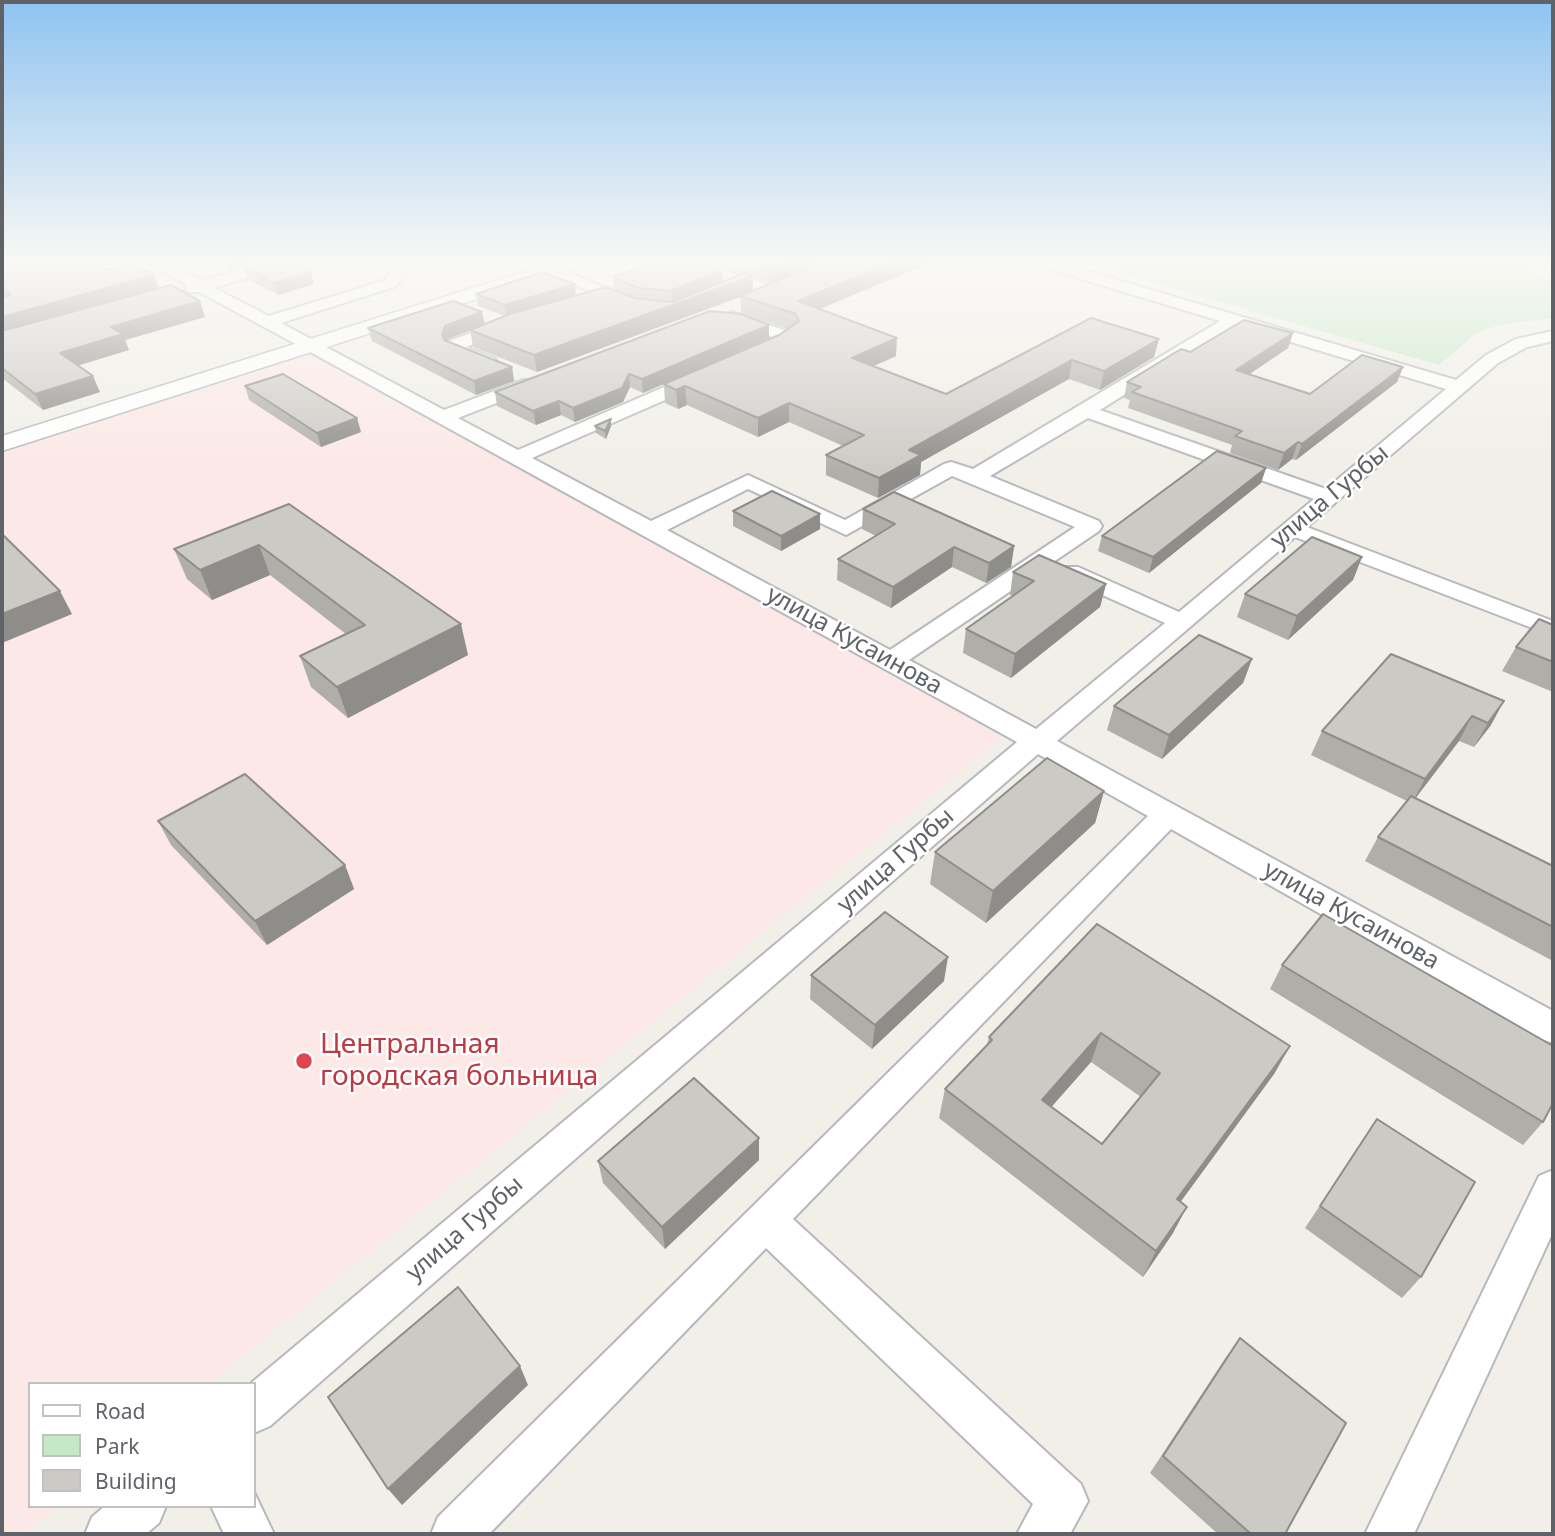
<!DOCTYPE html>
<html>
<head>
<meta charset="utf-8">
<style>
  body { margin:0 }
  #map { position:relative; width:1555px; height:1536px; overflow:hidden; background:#f1efe8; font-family:"Noto Sans",sans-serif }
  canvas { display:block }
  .frame { position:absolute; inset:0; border:4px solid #5f6368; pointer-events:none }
  .legend { position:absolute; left:28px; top:1382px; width:228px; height:126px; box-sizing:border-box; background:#fff; border:2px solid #bfc1c3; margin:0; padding:9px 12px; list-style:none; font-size:21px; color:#5f6368 }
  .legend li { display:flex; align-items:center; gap:14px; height:35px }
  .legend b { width:35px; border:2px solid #bfc1c3 }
</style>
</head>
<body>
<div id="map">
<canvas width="1555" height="1536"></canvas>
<div class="frame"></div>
<ul class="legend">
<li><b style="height:9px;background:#fff"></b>Road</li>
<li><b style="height:19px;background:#c5e8c5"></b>Park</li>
<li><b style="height:19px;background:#cccac5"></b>Building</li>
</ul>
</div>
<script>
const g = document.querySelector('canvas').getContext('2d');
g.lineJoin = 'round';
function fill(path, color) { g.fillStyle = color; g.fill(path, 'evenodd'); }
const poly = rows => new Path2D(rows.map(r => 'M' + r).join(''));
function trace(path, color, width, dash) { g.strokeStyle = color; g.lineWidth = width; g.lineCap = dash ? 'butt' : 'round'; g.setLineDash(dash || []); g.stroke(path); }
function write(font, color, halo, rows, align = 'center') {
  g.font = font + ' "Noto Sans",sans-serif'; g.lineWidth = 5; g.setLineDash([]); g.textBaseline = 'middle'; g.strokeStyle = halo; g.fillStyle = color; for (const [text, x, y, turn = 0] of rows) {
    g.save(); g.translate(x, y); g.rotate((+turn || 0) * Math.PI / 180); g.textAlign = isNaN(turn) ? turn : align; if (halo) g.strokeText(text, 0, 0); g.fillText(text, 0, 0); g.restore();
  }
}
fill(poly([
  [313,352,1002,737,208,1384,30,1384,30,1506,58,1506,23,1534,2,1534,2,453]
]), '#fce8e6');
fill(poly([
  [1078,261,1518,261,1553,281,1553,318,1498,325,1475,334,1439,365]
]), '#c5e8c5');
const minor = poly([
  [145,261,163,261,202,281,270,261,293,261,291,264,214,288,269,316,386,280,395,261,409,261,397,286,281,323,444,410,523,380,535,380,538,384,535,388,458,418,518,450,692,375,704,375,707,379,704,383,532,458,651,521,748,475,845,520,944,464,951,462,973,469,1220,321,1032,264,1030,261,1053,261,1456,380,1486,355,1516,339,1553,331,1553,341,1527,347,1498,363,1307,527,1553,621,1553,636,1295,537,1057,741,1553,1011,1553,1043,1541,1039,1171,829,793,1219,1081,1484,1088,1501,1070,1534,1017,1534,1033,1504,766,1248,489,1534,431,1534,438,1517,1148,816,1038,754,270,1426,254,1433,254,1384,250,1384,1017,742,305,349,199,292,188,292,185,289,188,286,145,261],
  [1235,325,1446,389,1326,489,1100,410,1235,325],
  [1088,418,1314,499,1179,612,1078,567,1062,567,1059,572,1062,577,1165,623,1036,729,909,660,1099,531,1102,526,1099,521,990,476,1088,418],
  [952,476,1075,527,890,650,667,530,748,489,846,535,952,476],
  [682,261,697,261,781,289,784,292,758,303,748,303,745,300,748,297,761,292,683,266,682,261],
  [1531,261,1548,261,1553,264,1553,274,1531,261],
  [552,265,638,302,640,305,632,310,626,308,547,272,545,269,552,265],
  [732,312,795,334,797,337,770,354,758,354,756,350,758,346,775,338,726,320,724,317,726,314,732,312],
  [505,321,513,326,511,329,466,347,494,358,497,362,494,366,482,366,447,348,449,341,505,321],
  [1553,1170,1553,1232,1414,1534,1365,1534,1539,1176,1553,1170],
  [254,1492,274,1534,224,1534,211,1506,254,1506,254,1492],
  [105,1506,166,1506,159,1523,146,1534,85,1534,92,1517,105,1506]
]);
const tertiary = poly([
  [558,261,586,261,583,265,2,451,2,436,558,261]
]);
trace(minor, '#b5b8bc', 4);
trace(tertiary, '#b5b8bc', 3);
fill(minor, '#fff');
fill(tertiary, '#fff');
fill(poly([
  [2,261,108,270,158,288,200,301,205,317,125,340,129,350,78,365,100,392,43,410,2,378],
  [212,261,260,261,230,270],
  [706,261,934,261,820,309,896,356,873,366,946,394,1091,318,1154,357,1100,390,1069,379,921,462,920,475,878,498,826,475,826,455,843,446,789,422,758,437,687,405,678,409,665,403,664,384,779,335,788,329,741,313,740,297,537,372,473,347,470,330,448,339,447,341,512,367,514,381,476,395,372,341,368,328,485,324,505,316,478,306,476,294,576,295,635,299,614,289,613,277,723,282,743,274],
  [753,277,771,283,753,290],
  [244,267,314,284,278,295,248,279],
  [1293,333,1288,348,1249,374,1310,394,1403,367,1397,382,1296,460,1292,459,1278,470,1230,453,1232,445,1128,408,1130,400,1124,398,1127,382,1190,352],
  [769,338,643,393,630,387,623,402,575,422,561,415,536,425,497,406,495,392],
  [245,386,361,432,321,447,249,400],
  [611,419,611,426,606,439,596,433,595,426],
  [1266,468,1261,483,1149,573,1098,551,1102,536],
  [289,504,468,655,348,718,311,687,300,656,346,634,270,575,212,600,187,579,174,549],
  [863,509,1014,546,1011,567,986,583,952,567,891,608,837,580,838,559,876,536,862,529],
  [733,511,820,514,820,529,781,551,733,526],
  [1362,557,1353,580,1288,640,1237,617,1245,594],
  [1013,572,1106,584,1100,607,1011,678,963,653,966,629,1013,596,1010,595],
  [1553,625,1553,692,1502,671,1516,647],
  [1391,654,1491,725,1474,747,1459,741,1415,798,1553,866,1553,961,1365,861,1378,837,1407,801,1311,755,1322,731],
  [1252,659,1243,683,1162,759,1107,730,1114,706],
  [1104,791,1095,823,986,923,930,884,935,852],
  [158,821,345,865,354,889,267,945,171,845],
  [1097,924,1290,1046,1274,1074,1180,1202,1173,1233,1143,1277,939,1118,945,1089,987,1045,989,1037],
  [1091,1062,1141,1097,1102,1144,1051,1107],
  [1282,965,1543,1122,1523,1145,1270,989],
  [811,975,944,981,872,1049,810,999],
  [1377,1119,1421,1277,1402,1298,1305,1228],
  [759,1138,759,1160,665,1249,603,1183,598,1161],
  [1240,1338,1285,1534,1218,1534,1150,1473,1226,1357]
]), '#afaea9');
fill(poly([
  [227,261,260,261,230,270],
  [791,261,831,261,775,284,775,268],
  [896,261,934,261,798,318,798,301],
  [722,270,723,282,672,303,671,291],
  [311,272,314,284,278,295,274,283],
  [154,275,159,290,2,334,2,317],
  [753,276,753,292,740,296,740,297,537,372,534,355],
  [575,284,576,297,507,317,505,305],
  [200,301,205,317,125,340,129,350,67,369,60,353,111,327],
  [482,312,485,325,448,339,444,347,442,334,445,326],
  [769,325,769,338,643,393,642,379],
  [1293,333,1288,348,1232,386,1236,370],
  [897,338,896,356,851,376,852,358],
  [1159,339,1154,357,1100,390,1104,371],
  [1072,360,1069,379,921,462,920,475,878,498,879,478,909,450],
  [512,367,514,381,476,395,474,381],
  [1403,367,1397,382,1296,460,1302,444],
  [629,374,630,387,623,402,575,422,573,408],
  [93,376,100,392,43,410,35,394],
  [685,386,687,405,678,409,676,390],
  [559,401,561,415,536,425,533,411],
  [789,403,789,422,758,437,758,418],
  [357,418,361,432,321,447,317,433],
  [611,419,611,426,606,439,605,431],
  [1298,442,1292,459,1278,470,1284,453],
  [1266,468,1261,483,1149,573,1153,557],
  [820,514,820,529,781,551,781,536],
  [259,545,270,575,212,600,200,570],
  [1014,546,1011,567,986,583,989,563],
  [954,547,952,567,891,608,893,587],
  [1362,557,1353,580,1288,640,1297,616],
  [1106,584,1100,607,1011,678,1015,654],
  [60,591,72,614,2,643,2,614],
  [461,624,468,655,348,718,337,687],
  [1252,659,1243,683,1162,759,1169,735],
  [1504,701,1491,725,1474,747,1488,723],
  [1472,716,1459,741,1412,803,1425,779],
  [1104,791,1095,823,986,923,993,891],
  [345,865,354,889,267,945,255,921],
  [948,957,944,981,872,1049,875,1025],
  [1101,1033,1091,1062,1033,1128,1042,1100],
  [1290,1046,1274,1074,1163,1226,1177,1199],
  [759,1138,759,1160,665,1249,662,1227],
  [1187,1207,1173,1233,1143,1277,1156,1251],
  [520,1366,528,1385,402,1505,388,1489]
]), '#8f8d8a');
const building = poly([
  [2,261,93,261,108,270,133,263,154,275,2,317,2,297,11,295,2,289,2,261],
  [265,261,288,261,311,272,274,283,244,267,265,261],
  [661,261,695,261,722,270,671,291,639,288,613,277,661,261],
  [755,261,791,261,775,268,755,261],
  [825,261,896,261,798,301,897,338,852,358,946,394,1091,318,1159,339,1104,371,1072,360,909,450,921,455,879,478,826,455,864,435,789,403,758,418,685,386,676,390,664,384,779,335,799,321,796,314,740,296,825,261],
  [542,272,575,284,505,305,476,294,542,272],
  [744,273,753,276,534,355,470,330,510,314,606,287,634,298,673,302,744,273],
  [171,285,200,301,111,327,123,334,60,353,93,376,35,394,2,368,2,331,171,285],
  [453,301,482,312,445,326,442,334,444,340,512,367,474,381,368,328,453,301],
  [710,311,741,314,769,325,642,379,629,374,622,388,573,408,559,401,533,411,495,392,710,311],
  [1244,320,1293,333,1236,370,1310,394,1362,355,1403,367,1302,444,1298,442,1284,453,1235,436,1242,431,1132,392,1141,387,1127,382,1181,349,1190,352,1244,320],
  [283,374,357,418,317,433,245,386,283,374],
  [611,419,605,431,595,426,611,419],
  [1217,451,1266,468,1153,557,1102,536,1217,451],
  [772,491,820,514,781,536,733,511,772,491],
  [894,492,1014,546,989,563,954,547,893,587,838,559,895,524,863,509,894,492],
  [289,504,461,624,337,687,300,656,365,625,259,545,200,570,174,549,289,504],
  [2,534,60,591,2,614,2,534],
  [1312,537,1362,557,1297,616,1245,594,1312,537],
  [1039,555,1106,584,1015,654,966,629,1034,581,1013,572,1039,555],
  [1539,619,1553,625,1553,662,1516,647,1539,619],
  [1199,635,1252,659,1169,735,1114,706,1199,635],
  [1391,654,1504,701,1488,723,1472,716,1425,779,1322,731,1391,654],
  [1047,758,1104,791,993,891,935,852,1047,758],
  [245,774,345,865,255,921,158,821,245,774],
  [1411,796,1553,866,1553,927,1378,837,1411,796],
  [885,912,948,957,875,1025,811,975,885,912],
  [1323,914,1553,1046,1553,1103,1543,1122,1282,965,1323,914],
  [1097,924,1290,1046,1177,1199,1187,1207,1156,1251,945,1089,992,1040,989,1037,1097,924],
  [1101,1033,1160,1073,1102,1144,1042,1100,1101,1033],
  [694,1078,759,1138,662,1227,598,1161,694,1078],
  [1377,1119,1475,1182,1421,1277,1320,1206,1377,1119],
  [458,1287,520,1366,388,1489,328,1397,458,1287],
  [1240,1338,1346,1423,1285,1534,1251,1534,1163,1456,1240,1338]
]);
fill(building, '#cccac5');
trace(building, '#8f8d8a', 2);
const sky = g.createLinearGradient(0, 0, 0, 476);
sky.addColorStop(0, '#8fc3f1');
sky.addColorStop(0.55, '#f9f8f5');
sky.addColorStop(1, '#f9f8f500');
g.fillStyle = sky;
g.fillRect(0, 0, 1555, 476);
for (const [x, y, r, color] of [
  [304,1061,9,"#e0444e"]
]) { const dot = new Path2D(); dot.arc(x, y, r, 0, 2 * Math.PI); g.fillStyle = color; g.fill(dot); trace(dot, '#fff', 2.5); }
write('24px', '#5f6368', '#fff', [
  ["улица Гурбы",1330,497,-40],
  ["улица Кусаинова",854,641,29],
  ["улица Гурбы",896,861,-41],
  ["улица Кусаинова",1351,916,29],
  ["улица Гурбы",465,1229,-41]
]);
write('28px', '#be3a42', '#fff', [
  ["Центральная",320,1045],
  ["городская больница",320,1077]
], 'left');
</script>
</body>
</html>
